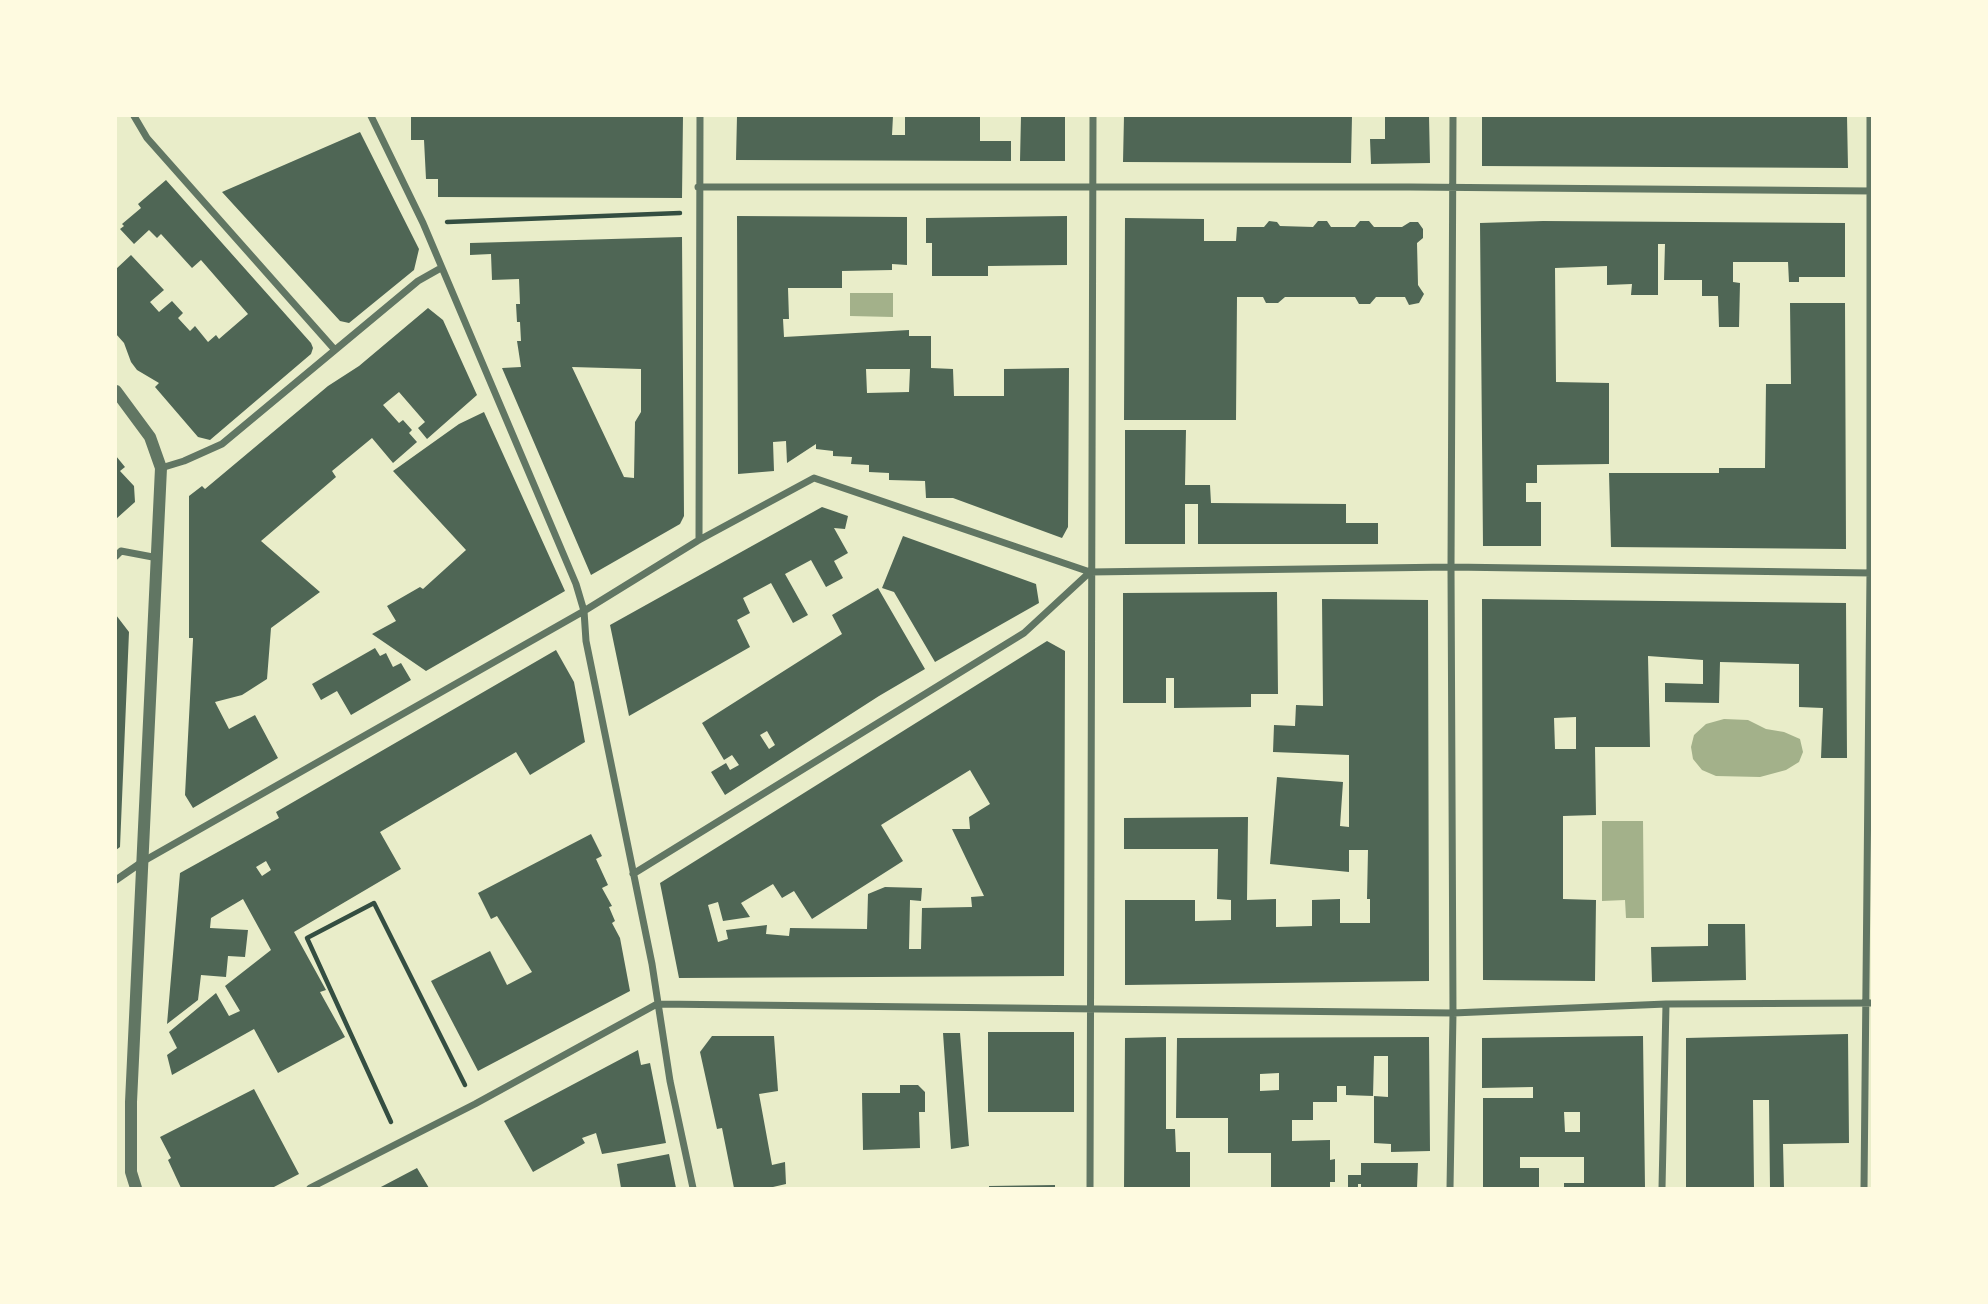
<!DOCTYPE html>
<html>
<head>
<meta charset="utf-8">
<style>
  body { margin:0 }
  #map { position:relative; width:1988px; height:1304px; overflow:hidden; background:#e9edc9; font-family:"PT Sans Narrow",sans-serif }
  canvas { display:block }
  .frame { position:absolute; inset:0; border:117px solid #fefae0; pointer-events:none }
</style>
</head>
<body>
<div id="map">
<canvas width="1988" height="1304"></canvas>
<div class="frame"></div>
</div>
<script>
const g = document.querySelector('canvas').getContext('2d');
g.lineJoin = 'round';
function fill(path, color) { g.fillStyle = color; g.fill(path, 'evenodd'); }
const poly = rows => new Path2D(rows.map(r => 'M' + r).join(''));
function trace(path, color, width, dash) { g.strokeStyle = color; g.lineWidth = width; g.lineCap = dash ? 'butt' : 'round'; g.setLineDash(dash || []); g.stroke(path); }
fill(poly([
  [850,293,893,293,893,317,850,316],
  [1724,719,1748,720,1766,729,1784,732,1800,739,1803,752,1799,762,1786,770,1760,777,1716,776,1702,770,1693,759,1691,747,1694,735,1706,724],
  [1602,821,1643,821,1644,918,1626,918,1625,900,1602,901]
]), '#a3b18a');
fill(poly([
  [411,116,683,116,682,198,438,197,438,179,426,179,424,140,411,140],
  [737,116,893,116,892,135,905,135,905,116,980,116,980,141,1011,141,1011,161,736,160],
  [1021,116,1065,116,1065,161,1020,161],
  [1124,116,1352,116,1351,163,1123,162],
  [1385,116,1429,116,1430,163,1371,164,1370,139,1385,139],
  [1482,116,1847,116,1848,168,1482,166],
  [360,132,419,249,414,270,349,323,340,321,222,192],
  [166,180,311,343,313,348,311,354,210,440,198,437,155,387,159,383,137,370,131,362,124,343,116,334,116,269,131,255,164,290,150,302,159,312,172,301,183,313,178,318,190,331,195,326,208,342,216,335,219,339,248,314,201,260,192,268,161,234,157,238,149,230,134,244,120,229,124,226,122,224,141,208,138,204],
  [737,216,907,217,907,265,892,264,892,270,842,271,842,288,788,288,789,319,783,319,784,337,909,330,909,336,931,336,931,368,953,369,954,396,1004,396,1004,369,1069,368,1068,527,1062,538,953,498,926,498,925,481,889,480,889,473,869,472,869,465,851,464,852,457,833,456,833,451,816,449,816,444,787,463,786,441,773,442,774,471,738,474],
  [866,369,910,369,909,392,867,393],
  [1067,216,1067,265,988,266,988,276,932,276,932,243,926,243,926,218],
  [1125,218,1204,219,1204,241,1236,241,1237,227,1264,227,1269,221,1277,222,1280,226,1313,227,1318,221,1327,221,1331,227,1355,227,1360,221,1369,221,1374,227,1402,227,1410,222,1418,222,1423,229,1423,238,1417,243,1418,285,1424,294,1419,303,1409,305,1405,297,1376,297,1370,304,1359,304,1355,297,1285,297,1278,303,1266,303,1263,297,1237,297,1236,420,1124,420],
  [1543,221,1845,223,1845,277,1799,277,1799,282,1789,282,1788,262,1733,262,1733,282,1740,283,1739,327,1719,327,1718,296,1702,296,1702,280,1664,280,1665,244,1658,244,1658,295,1631,295,1632,284,1607,285,1607,266,1555,268,1556,382,1609,383,1609,464,1537,465,1537,483,1526,483,1526,502,1541,502,1541,546,1483,546,1480,223],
  [682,237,684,516,680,524,591,575,502,368,521,367,517,341,521,341,520,322,517,322,516,304,520,304,519,279,492,280,491,254,470,255,470,243],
  [572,367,641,369,641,412,635,422,634,478,624,477],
  [1790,303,1845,303,1846,549,1611,547,1609,473,1719,473,1719,468,1765,468,1766,384,1791,384],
  [428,308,443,320,477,395,427,439,418,428,425,422,399,392,383,405,399,423,403,420,412,430,409,433,417,442,393,463,372,438,332,471,336,477,261,541,320,592,271,628,267,679,242,695,215,702,229,729,255,715,278,758,193,808,185,795,193,640,193,638,189,638,189,496,202,486,205,489,328,386,359,366],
  [484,412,565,591,426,671,372,634,396,621,387,606,420,587,423,589,466,550,393,471,459,424],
  [1125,430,1186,430,1185,485,1210,485,1211,503,1346,504,1346,523,1378,523,1378,544,1198,544,1198,504,1185,504,1185,544,1125,544],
  [116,456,125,467,120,471,134,486,135,502,116,519],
  [822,507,848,516,845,529,834,528,848,553,834,561,843,578,826,587,811,560,785,574,808,615,793,623,771,583,743,598,750,613,737,620,750,647,629,716,610,625],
  [903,536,1036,584,1039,603,935,662,894,592,882,588],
  [878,588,925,669,879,696,725,795,711,772,726,763,730,770,739,765,732,755,724,760,702,723,842,634,832,615],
  [767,731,775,745,769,749,760,735],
  [1277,592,1278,694,1251,694,1251,707,1174,708,1174,678,1166,678,1166,703,1123,703,1123,593],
  [1322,599,1428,600,1429,981,1125,985,1125,900,1195,900,1195,921,1231,920,1231,900,1217,899,1218,849,1124,849,1124,818,1248,817,1247,900,1276,899,1276,927,1312,926,1312,900,1340,899,1340,923,1370,923,1370,899,1367,899,1368,850,1349,850,1349,872,1270,864,1277,777,1343,782,1340,826,1349,827,1349,755,1273,752,1274,725,1295,726,1296,705,1323,706],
  [1482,599,1846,603,1847,758,1821,758,1823,708,1799,707,1799,664,1720,662,1719,703,1665,702,1665,683,1703,684,1703,660,1648,656,1650,747,1595,747,1596,815,1563,816,1563,899,1596,900,1595,981,1483,980],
  [1576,717,1576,749,1555,749,1554,718],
  [116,615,129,632,120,847,116,850],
  [1047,641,1065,651,1064,976,679,978,660,883],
  [970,770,990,804,969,817,970,829,952,829,984,896,971,897,972,907,922,908,921,949,909,949,910,900,921,901,922,888,885,887,868,894,867,929,790,928,789,936,766,934,767,925,726,930,728,939,718,942,708,905,718,902,723,921,750,917,741,903,773,884,782,898,794,891,812,919,903,861,881,825],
  [375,648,380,656,386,653,393,667,401,663,411,680,351,715,337,691,321,700,312,684],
  [556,650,574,682,585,742,530,775,516,752,380,832,401,869,294,932,326,990,320,992,345,1037,278,1073,254,1029,172,1075,167,1055,177,1048,169,1032,216,993,229,1016,240,1011,225,986,271,950,243,899,211,918,210,928,248,930,245,957,228,956,226,977,201,975,198,1000,167,1024,180,873,279,818,276,812],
  [266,861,271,870,262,876,256,867],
  [591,834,602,856,596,859,608,885,602,888,612,906,609,907,615,921,612,923,620,938,630,991,478,1071,431,981,490,951,507,985,532,972,497,916,491,919,478,893],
  [1708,924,1745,924,1746,980,1652,982,1651,947,1708,946],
  [988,1032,1074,1032,1074,1112,988,1112],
  [943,1033,960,1033,969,1146,951,1149],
  [1848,1034,1849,1143,1783,1144,1784,1188,1770,1188,1769,1100,1753,1100,1754,1188,1686,1188,1686,1038],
  [712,1036,774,1036,778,1091,759,1094,772,1165,785,1162,786,1184,773,1187,773,1188,734,1188,722,1128,717,1129,700,1052],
  [1643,1036,1645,1188,1564,1188,1564,1183,1584,1183,1584,1157,1520,1157,1520,1168,1539,1168,1539,1188,1483,1188,1483,1098,1533,1098,1533,1087,1482,1088,1482,1038],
  [1564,1112,1580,1112,1580,1132,1565,1132],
  [1166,1037,1166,1129,1175,1129,1176,1152,1190,1152,1190,1188,1124,1188,1125,1038],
  [1429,1037,1430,1151,1391,1152,1391,1144,1374,1143,1374,1096,1388,1097,1388,1056,1374,1056,1373,1096,1346,1095,1346,1086,1337,1086,1337,1102,1313,1102,1313,1120,1292,1120,1292,1141,1330,1140,1330,1160,1335,1159,1335,1182,1330,1182,1330,1188,1271,1188,1271,1153,1228,1153,1228,1118,1176,1118,1177,1038],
  [1279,1073,1279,1090,1260,1091,1260,1074],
  [638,1050,641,1065,650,1063,666,1143,602,1154,596,1133,582,1138,585,1143,533,1172,504,1121],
  [900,1085,918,1085,925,1092,925,1112,919,1112,920,1148,863,1150,862,1093,900,1093],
  [254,1089,299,1174,272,1188,181,1188,168,1160,171,1158,160,1137],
  [669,1154,676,1188,621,1188,617,1164],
  [1361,1163,1418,1163,1417,1188,1361,1188,1361,1184,1358,1184,1358,1188,1348,1188,1348,1175,1361,1175],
  [417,1168,429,1188,379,1188],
  [1055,1185,1055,1188,989,1188,989,1186]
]), '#4f6655');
trace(poly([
  [447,222,680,213],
  [391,1122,307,938,374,903,465,1085]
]), '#344e41', 4.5);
trace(poly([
  [134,116,147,138,335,350],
  [371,116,423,223,576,584,584,611,586,641,652,964,670,1081,693,1188],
  [698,187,1410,187,1872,191],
  [161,468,184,461,222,444,418,281,441,268],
  [699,540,700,116],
  [116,556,121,551,158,558],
  [633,874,1024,633,1090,572],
  [116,880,142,862,584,611,699,540,814,478,1090,572,1451,567,1872,573],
  [310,1188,475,1104,657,1004,1453,1013,1666,1004,1872,1003],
  [1090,1188,1093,116],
  [1450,1188,1453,1013,1451,567,1453,116],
  [1662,1188,1666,1004],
  [1864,1188,1870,573,1870,116]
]), '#617663', 7);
trace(poly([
  [116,391,150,437,161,468,131,1102,131,1172,136,1188]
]), '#617663', 12);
</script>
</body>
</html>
